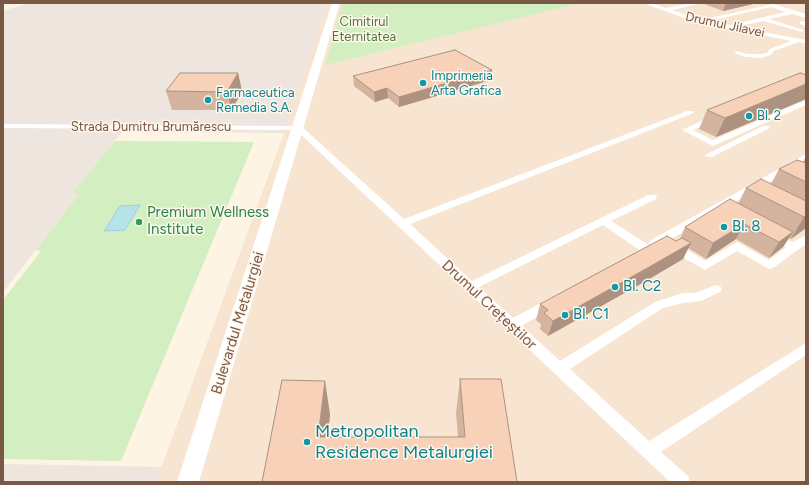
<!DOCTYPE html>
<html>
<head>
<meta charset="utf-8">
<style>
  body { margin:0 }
  #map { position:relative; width:809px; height:485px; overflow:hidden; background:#fef4e3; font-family:Figtree,sans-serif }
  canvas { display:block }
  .frame { position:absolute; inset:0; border:4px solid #7a5846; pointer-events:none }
</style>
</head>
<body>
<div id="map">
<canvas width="809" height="485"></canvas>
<div class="frame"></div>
</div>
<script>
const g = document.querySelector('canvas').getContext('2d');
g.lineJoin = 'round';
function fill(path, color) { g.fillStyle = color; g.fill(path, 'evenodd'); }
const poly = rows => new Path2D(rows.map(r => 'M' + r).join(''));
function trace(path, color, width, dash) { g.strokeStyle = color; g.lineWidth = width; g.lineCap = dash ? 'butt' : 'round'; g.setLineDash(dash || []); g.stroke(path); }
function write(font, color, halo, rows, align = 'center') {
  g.font = font + ' Figtree,sans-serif'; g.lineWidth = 3; g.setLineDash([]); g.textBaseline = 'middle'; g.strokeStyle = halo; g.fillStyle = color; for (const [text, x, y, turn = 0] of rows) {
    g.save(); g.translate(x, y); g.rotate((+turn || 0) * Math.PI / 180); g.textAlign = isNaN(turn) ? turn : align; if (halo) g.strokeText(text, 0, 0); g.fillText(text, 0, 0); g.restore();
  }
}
fill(poly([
  [328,3,806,3,806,482,156,482,284,133]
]), '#f7e5d1');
fill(poly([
  [29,3,328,3,284,133,122,132,74,191,79,194,3,292,3,11],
  [3,464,162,467,156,482,3,482]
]), '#ede5de');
fill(poly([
  [343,3,581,3,325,65],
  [115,141,254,142,121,461,3,459,3,300,41,251,36,250,79,194,73,192]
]), '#d3eec0');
const water = poly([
  [140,205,125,230,104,231,120,206,140,205]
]);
fill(water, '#b5e3ea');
trace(water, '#9ad3dd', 1);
fill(poly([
  [643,3,651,3,666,8,692,3,703,3,672,10,701,20,773,4,806,14,806,18,792,14,769,19,803,30,803,32,763,21,737,27,806,40,806,44,799,42,774,51,771,55,761,58,745,57,734,53,737,51,747,54,761,54,767,53,770,49,791,41,692,21,643,3],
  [771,7,786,12,730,25,709,21,771,7],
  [802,21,806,22,806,26,800,24,800,22,802,21],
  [806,100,806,105,713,146,682,130,712,116,718,116,718,120,693,130,713,140,806,100],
  [687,111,693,111,694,113,410,224,472,281,648,195,656,195,657,197,656,199,611,221,649,245,651,248,649,251,641,251,603,225,479,287,513,318,548,299,552,297,556,299,558,302,556,305,522,326,560,361,655,302,683,293,695,293,716,285,720,286,722,289,720,292,701,301,683,303,663,308,570,369,649,441,806,343,806,355,661,452,688,476,690,482,670,482,296,130,3,128,3,124,298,126,301,126,404,219,687,111],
  [763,126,769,126,770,128,712,157,706,157,705,155,763,126],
  [806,154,806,161,659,246,651,246,649,243,651,240,806,154],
  [806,235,806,244,773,268,769,269,737,251,705,270,670,250,668,247,670,244,674,243,678,244,705,261,737,242,769,260,786,247,782,244,784,241,788,240,793,242,806,235]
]), '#fff');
fill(poly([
  [332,3,340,3,199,482,177,482,332,3]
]), '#fff');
fill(poly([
  [703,3,754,3,753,4,723,11,704,4],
  [238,73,242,91,232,110,172,110,166,91],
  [353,76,491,80,399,107,388,98,375,102,354,86],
  [806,99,716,137,699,129,707,110],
  [806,156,806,228,791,239,789,238,783,247,769,258,736,239,706,259,688,248,683,259,644,282,548,336,540,329,541,324,536,320,540,304,680,239,685,227,738,204,746,188,771,184,779,169,803,162],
  [460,379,517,482,262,482,330,414,328,437,458,437,456,413]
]), '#d4b49e');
fill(poly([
  [726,3,754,3,753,4,723,11],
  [492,70,491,80,399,107,399,97],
  [238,73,242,91,232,110,227,92],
  [806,84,806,99,716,137,725,118],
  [387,88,388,98,375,102,374,92],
  [806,216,806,228,791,239,804,217],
  [744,224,736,239,706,259,713,243],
  [793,232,783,247,769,258,779,242],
  [691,243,683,259,644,282,548,336,553,321],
  [325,381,330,414,324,469,318,437]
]), '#ad9281');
const building = poly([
  [455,50,492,70,399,97,387,88,374,92,353,76,455,50],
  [180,73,238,73,227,92,166,91,180,73],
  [800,73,806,75,806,84,725,118,707,110,800,73],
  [797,160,806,163,806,182,779,169,797,160],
  [761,179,806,201,806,216,804,217,746,188,761,179],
  [730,199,793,232,779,242,744,224,713,243,685,227,730,199],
  [667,236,676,241,682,238,691,243,651,266,553,321,544,313,548,310,540,304,667,236],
  [460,379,501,379,517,482,262,482,282,380,325,381,318,437,465,437,460,379]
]);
fill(building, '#f7d1b8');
trace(building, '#ad9281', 1);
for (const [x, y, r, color] of [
  [423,83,4,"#0f9aa8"],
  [208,100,4,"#0f9aa8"],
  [749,116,4,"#0f9aa8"],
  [139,222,4,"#2e9e5b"],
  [724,227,4,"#0f9aa8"],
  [615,287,4,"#0f9aa8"],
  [565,315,4,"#0f9aa8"],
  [307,442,4,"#0f9aa8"]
]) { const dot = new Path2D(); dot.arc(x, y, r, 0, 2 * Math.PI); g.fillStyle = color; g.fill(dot); trace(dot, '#fff7ec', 1.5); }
write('13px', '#4d7a3a', '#fff7ec', [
  ["Cimitirul",364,22],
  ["Eternitatea",364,37]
]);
write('13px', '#7a5846', '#fff7ec', [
  ["Drumul Jilavei",725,25,12],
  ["Strada Dumitru Brumărescu",151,127]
]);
write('13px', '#0d838f', '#fff7ec', [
  ["Imprimeria",431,76],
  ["Arta Grafica",431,91],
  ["Farmaceutica",216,93],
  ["Remedia S.A.",216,108],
  ["Bl. 2",757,116]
], 'left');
write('15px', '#27864d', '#fff7ec', [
  ["Premium Wellness",147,213],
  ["Institute",147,230]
], 'left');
write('15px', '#0d838f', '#fff7ec', [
  ["Bl. 8",732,227],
  ["Bl. C2",623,287],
  ["Bl. C1",573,315]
], 'left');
write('15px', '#7a5846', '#fff7ec', [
  ["Drumul Crețeștilor",489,305,43],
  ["Bulevardul Metalurgiei",238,323,-73]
]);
write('18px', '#0d838f', '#fff7ec', [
  ["Metropolitan",315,432],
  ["Residence Metalurgiei",315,453]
], 'left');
</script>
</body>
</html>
